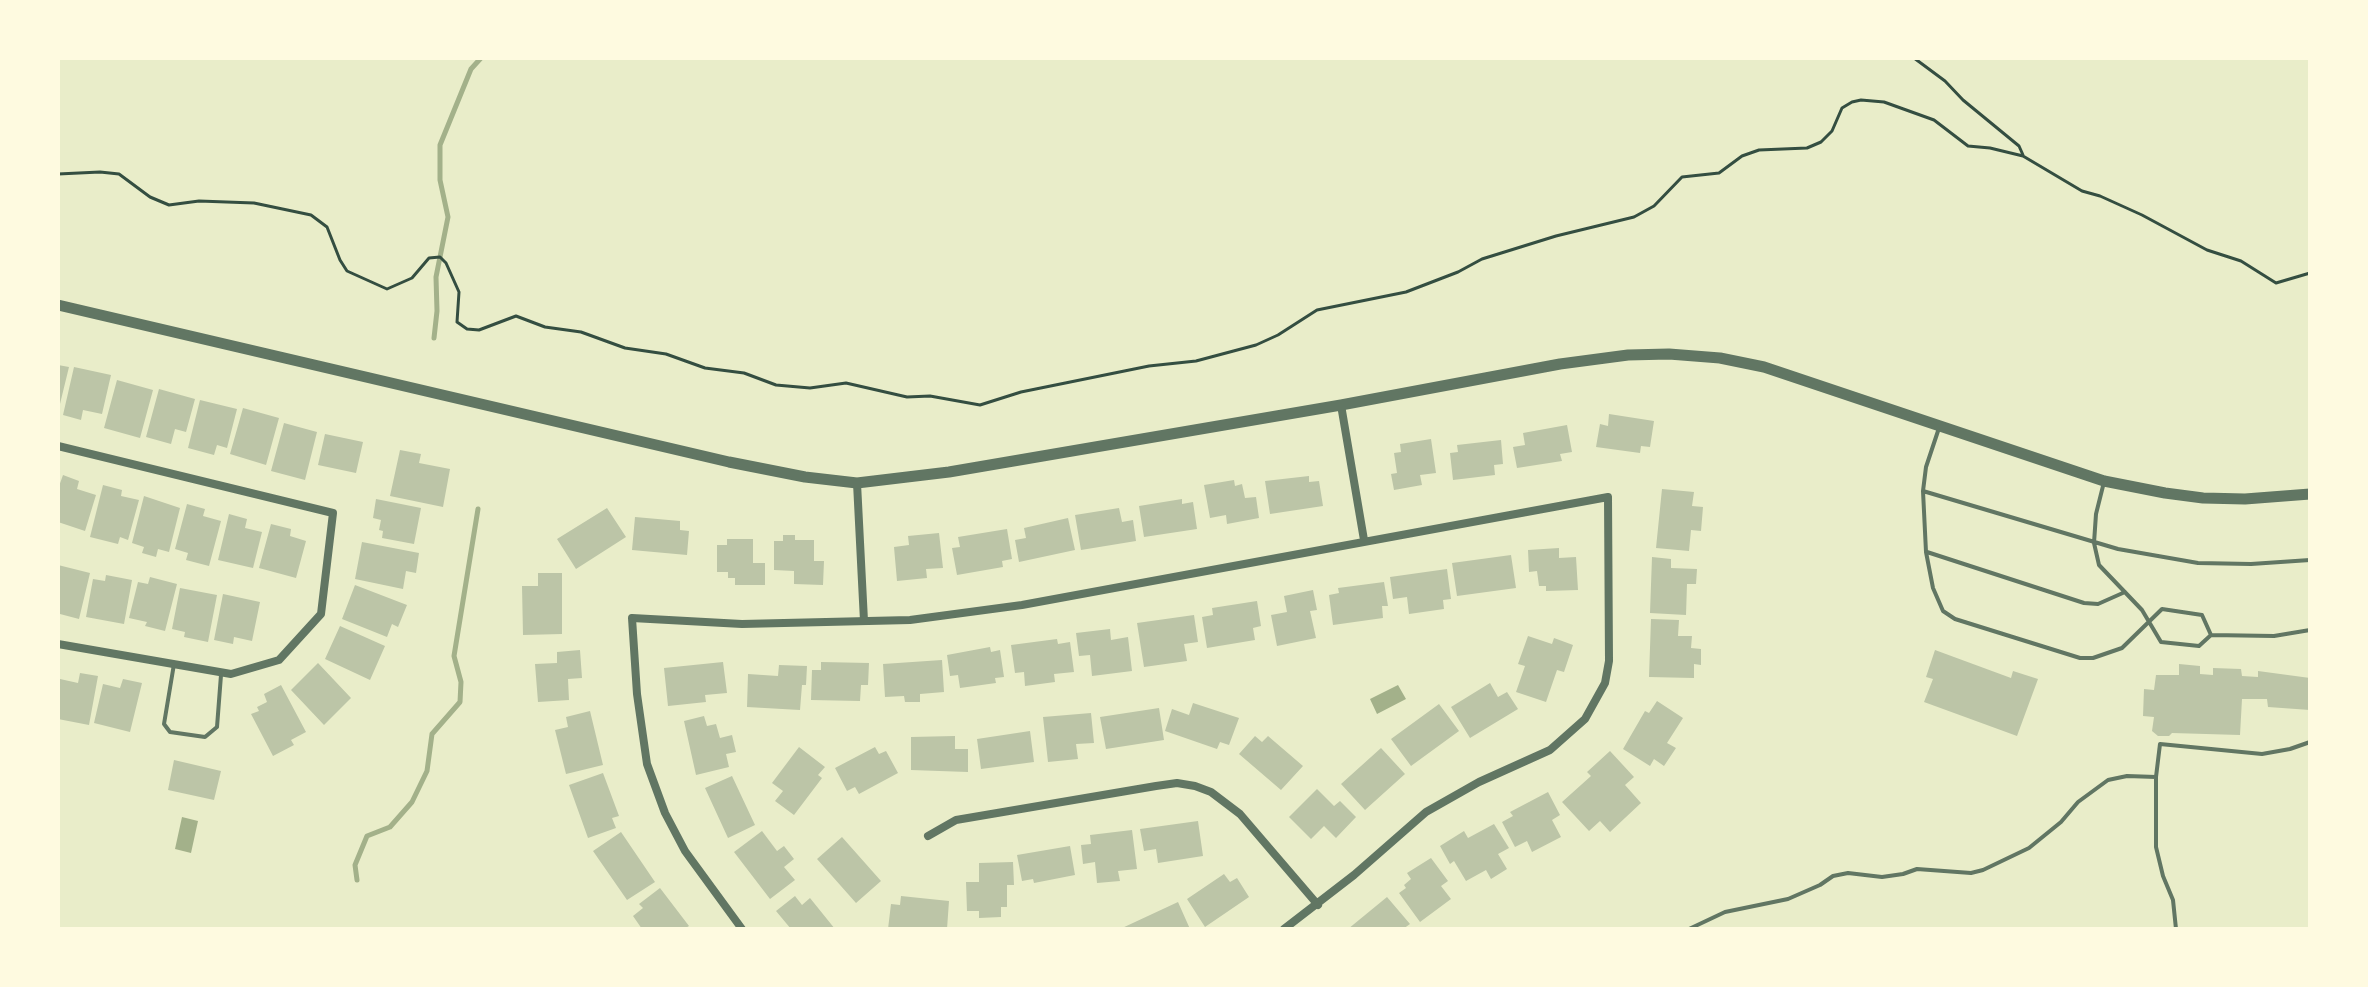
<!DOCTYPE html>
<html>
<head>
<meta charset="utf-8">
<style>
  body { margin:0 }
  #map { position:relative; width:2368px; height:987px; overflow:hidden; background:#e9edc9; font-family:"Fira Sans Condensed",sans-serif }
  canvas { display:block }
  .frame { position:absolute; inset:0; border:60px solid #fefae0; pointer-events:none }
</style>
</head>
<body>
<div id="map">
<canvas width="2368" height="987"></canvas>
<div class="frame"></div>
</div>
<script>
const g = document.querySelector('canvas').getContext('2d');
g.lineJoin = 'round';
function fill(path, color) { g.fillStyle = color; g.fill(path, 'evenodd'); }
const poly = rows => new Path2D(rows.map(r => 'M' + r).join(''));
function trace(path, color, width, dash) { g.strokeStyle = color; g.lineWidth = width; g.lineCap = dash ? 'butt' : 'round'; g.setLineDash(dash || []); g.stroke(path); }
fill(poly([
  [1398,685,1406,699,1377,714,1370,699],
  [182,817,198,821,191,853,175,849]
]), '#a3b18a');
trace(poly([
  [434,338,437,311,436,277,448,217,440,180,440,145,471,69,481,58],
  [357,880,355,865,367,836,390,827,412,802,427,771,432,734,460,702,461,682,454,656,478,509]
]), '#a3b18a', 5);
fill(poly([
  [58,365,69,367,59,408,58,408],
  [74,367,111,375,102,414,83,410,81,420,63,415],
  [117,380,153,390,140,438,104,428],
  [159,389,195,399,186,432,175,429,171,444,146,437],
  [200,400,237,409,227,448,217,445,214,455,188,448],
  [243,408,279,418,266,465,230,454],
  [1609,414,1654,421,1650,447,1641,446,1640,453,1596,447,1600,424,1608,426],
  [284,423,317,432,305,480,271,471],
  [1567,425,1572,452,1560,454,1562,461,1517,468,1513,447,1525,445,1523,433],
  [325,434,363,442,356,473,318,465],
  [1431,439,1436,473,1420,475,1422,485,1394,490,1391,474,1397,473,1394,453,1401,452,1400,444],
  [1501,440,1503,464,1494,465,1495,475,1453,480,1450,453,1458,452,1457,445],
  [400,450,421,454,419,463,450,469,443,507,390,496],
  [63,475,79,481,77,489,96,495,85,531,58,522,58,489],
  [1309,476,1309,482,1319,481,1323,506,1270,514,1265,481],
  [1234,480,1235,486,1242,484,1245,498,1256,497,1259,518,1227,524,1226,515,1210,518,1204,485],
  [103,485,122,490,121,496,139,500,128,540,120,537,118,544,90,537],
  [1662,489,1694,492,1692,506,1703,507,1701,531,1691,530,1689,551,1656,548],
  [144,496,180,508,169,552,158,549,156,557,142,553,144,547,132,543],
  [376,499,421,508,414,544,382,538,383,531,379,530,381,520,373,518],
  [1182,499,1182,504,1193,502,1197,529,1144,537,1139,506],
  [187,504,205,509,203,516,221,521,209,566,186,560,188,553,175,549],
  [607,508,626,537,576,569,557,539],
  [1119,508,1122,522,1133,520,1136,541,1081,550,1075,515],
  [229,514,247,519,245,528,262,532,253,568,218,560],
  [635,517,680,521,680,530,689,531,687,555,632,550],
  [1068,518,1075,550,1019,562,1015,540,1026,538,1024,528],
  [271,524,291,529,290,536,306,541,296,578,259,568],
  [1007,529,1012,559,1002,561,1003,567,957,575,952,548,960,547,958,537],
  [939,533,943,568,926,569,927,578,897,581,894,547,909,545,908,536],
  [783,535,795,535,795,540,814,540,814,561,824,561,823,585,794,584,794,571,774,570,774,541,783,541],
  [727,539,753,539,753,563,765,563,765,585,735,585,735,578,728,578,728,572,717,572,717,545,727,545],
  [362,542,419,553,416,573,406,571,403,589,355,579],
  [1559,548,1559,558,1576,557,1578,590,1546,591,1546,586,1539,586,1537,571,1529,572,1528,550],
  [1511,555,1516,588,1457,596,1452,563],
  [1652,557,1671,559,1671,568,1697,569,1696,584,1687,584,1686,615,1650,613],
  [58,565,90,573,79,619,60,614],
  [1447,569,1451,599,1443,600,1444,609,1409,614,1407,597,1393,599,1390,577],
  [538,573,562,573,562,634,523,635,522,586,538,586],
  [106,575,132,580,124,624,86,617,93,579,105,581],
  [150,577,177,584,165,631,145,626,147,622,129,618,138,582,148,584],
  [1384,582,1388,606,1382,606,1383,618,1333,625,1329,595,1339,593,1338,588],
  [355,585,407,605,398,627,392,624,387,637,342,619],
  [180,588,217,595,208,642,184,637,185,632,172,629],
  [1313,590,1317,610,1310,611,1316,638,1277,646,1271,615,1287,612,1284,596],
  [223,594,260,602,252,641,234,637,233,644,214,640],
  [1257,601,1261,626,1253,628,1255,640,1207,648,1202,617,1213,615,1212,608],
  [1194,615,1198,642,1184,644,1187,661,1144,667,1137,623],
  [1651,619,1679,620,1678,636,1692,636,1691,648,1701,649,1701,665,1694,664,1694,678,1649,677],
  [340,626,385,646,370,680,325,659],
  [1110,629,1111,640,1128,637,1132,671,1092,676,1090,655,1079,656,1076,633],
  [1528,636,1552,644,1554,638,1573,645,1564,672,1557,670,1546,702,1516,692,1525,666,1518,664],
  [1057,639,1058,644,1070,642,1074,672,1054,674,1055,682,1025,686,1024,672,1015,673,1011,645],
  [990,647,991,652,1000,650,1004,677,995,678,996,683,960,688,958,675,950,676,947,655],
  [580,650,582,678,568,679,569,700,538,702,535,664,557,663,557,652],
  [1935,650,2011,678,2013,671,2038,679,2017,736,1924,702,1933,679,1926,677],
  [942,660,944,692,920,694,920,702,905,702,904,696,885,697,883,664],
  [723,662,727,693,705,695,706,702,668,706,664,668],
  [821,662,869,663,868,685,861,685,860,701,811,700,812,670,821,670],
  [318,663,351,698,324,725,291,690],
  [2179,664,2200,666,2200,674,2213,675,2213,668,2241,669,2242,676,2258,677,2258,671,2310,678,2310,710,2268,707,2267,699,2242,699,2240,735,2172,733,2169,736,2158,736,2152,731,2154,717,2143,716,2144,689,2154,690,2156,675,2179,675],
  [779,665,807,666,806,685,802,685,800,710,747,707,748,674,778,676],
  [80,673,98,676,89,725,58,719,60,679,78,683],
  [123,679,142,683,130,732,94,723,103,684,120,688],
  [1490,683,1498,697,1507,692,1518,709,1470,738,1451,707],
  [281,685,306,732,291,740,294,745,273,756,251,714,259,711,257,707,267,702,264,694],
  [1657,701,1683,718,1667,743,1676,748,1664,766,1654,759,1650,766,1623,749,1645,711,1649,713],
  [1193,703,1239,718,1229,745,1220,742,1217,749,1165,731,1172,709,1189,715],
  [1439,704,1459,731,1411,766,1391,739],
  [1159,708,1164,740,1106,749,1100,717],
  [590,711,603,765,566,774,555,730,568,727,566,717],
  [1091,713,1094,743,1076,744,1078,759,1048,762,1043,717],
  [704,716,707,726,716,724,720,738,732,735,736,752,726,754,729,767,696,775,684,721],
  [1030,731,1034,762,981,769,977,739],
  [955,736,955,749,968,749,968,772,911,770,911,737],
  [1255,736,1262,742,1268,736,1303,766,1281,790,1239,754],
  [799,747,825,767,818,775,822,778,794,815,775,801,783,791,772,783],
  [875,747,879,754,886,751,898,773,859,794,855,787,847,791,835,768],
  [1381,748,1405,774,1365,810,1341,784],
  [1610,751,1634,777,1625,785,1641,803,1610,832,1600,821,1589,831,1562,802,1591,776,1587,772],
  [174,760,221,771,214,800,168,790],
  [603,773,619,816,612,818,616,828,588,838,569,785],
  [732,776,755,825,728,838,705,788],
  [1317,789,1334,806,1340,801,1356,817,1336,838,1324,826,1311,839,1289,817],
  [1548,792,1560,815,1552,820,1561,837,1532,852,1527,841,1515,847,1502,822,1513,816,1510,812],
  [1198,821,1203,856,1158,863,1156,849,1144,851,1140,829],
  [1494,824,1509,848,1498,854,1507,869,1491,879,1486,870,1466,881,1454,861,1450,864,1440,846,1464,831,1468,838],
  [1132,830,1137,869,1118,871,1120,881,1097,883,1095,862,1083,864,1081,845,1091,844,1090,835],
  [762,831,777,851,784,846,794,859,784,867,795,880,770,899,734,852],
  [621,832,655,882,627,900,593,851],
  [842,837,881,881,856,903,817,859],
  [1070,846,1075,875,1034,883,1033,879,1022,881,1017,855],
  [1431,858,1448,881,1441,886,1451,899,1420,922,1399,893,1406,888,1404,885,1411,879,1407,873],
  [1013,862,1014,885,1007,885,1007,907,1001,907,1001,917,979,918,979,911,967,911,966,882,979,882,979,863],
  [1224,874,1230,882,1237,878,1249,897,1205,927,1187,899],
  [660,888,689,926,684,929,642,929,633,916,643,908,639,904],
  [795,896,802,905,810,898,835,929,791,929,776,911],
  [901,896,949,901,947,929,888,929,891,904,900,905],
  [1387,897,1410,924,1403,929,1348,929],
  [1178,902,1190,929,1120,929]
]), '#bcc5a7');
trace(poly([
  [1914,58,1945,81,1963,100,2019,146,2023,155],
  [58,174,100,172,119,174,150,197,169,205,199,201,254,203,311,215,327,227,340,260,347,271,387,289,412,278,429,258,440,257,446,263,459,292,457,322,467,329,479,330,516,316,545,327,581,332,625,348,666,354,705,368,744,373,776,385,810,388,846,383,907,397,930,396,980,405,1021,392,1149,366,1196,361,1256,345,1278,335,1317,310,1406,292,1458,272,1482,259,1556,236,1634,217,1654,206,1682,177,1719,173,1742,156,1759,150,1807,148,1821,142,1832,131,1842,108,1852,102,1861,100,1884,102,1934,120,1968,146,1990,148,2023,156,2082,191,2100,196,2142,215,2207,250,2241,261,2276,283,2310,273]
]), '#344e41', 3);
trace(poly([
  [2104,482,2096,514,2094,543,2099,565,2142,610,2161,642,2199,646,2211,635,2274,636,2310,630],
  [1923,491,1926,467,1939,428],
  [1927,552,2084,603,2098,604,2125,592],
  [2211,635,2202,615,2162,609,2122,648,2093,658,2080,658,1955,619,1943,611,1933,588,1926,552,1923,491,2118,549,2198,563,2251,564,2310,560],
  [174,664,164,724,170,732,205,737,217,727,221,675],
  [1689,929,1725,912,1788,899,1820,885,1833,876,1848,873,1882,877,1903,874,1917,869,1971,873,1983,870,2029,848,2061,822,2078,802,2108,780,2127,776,2156,777],
  [2176,929,2173,900,2163,876,2156,847,2156,777,2160,744,2262,754,2290,749,2310,742]
]), '#617663', 4);
trace(poly([
  [1341,405,1364,540],
  [58,446,333,513,321,614,279,660,231,674,58,644],
  [857,483,864,621],
  [928,836,956,820,1156,786,1177,783,1195,786,1211,792,1240,814,1318,905],
  [742,929,685,851,665,813,647,764,637,694,632,618,742,624,910,620,1022,605,1608,497,1609,661,1605,683,1585,719,1550,750,1479,782,1426,812,1354,875,1284,929]
]), '#617663', 8);
trace(poly([
  [58,305,729,462,805,477,857,483,949,472,1341,405,1560,364,1628,355,1669,354,1720,358,1764,367,2104,481,2165,493,2203,498,2245,499,2310,494]
]), '#617663', 11);
</script>
</body>
</html>
